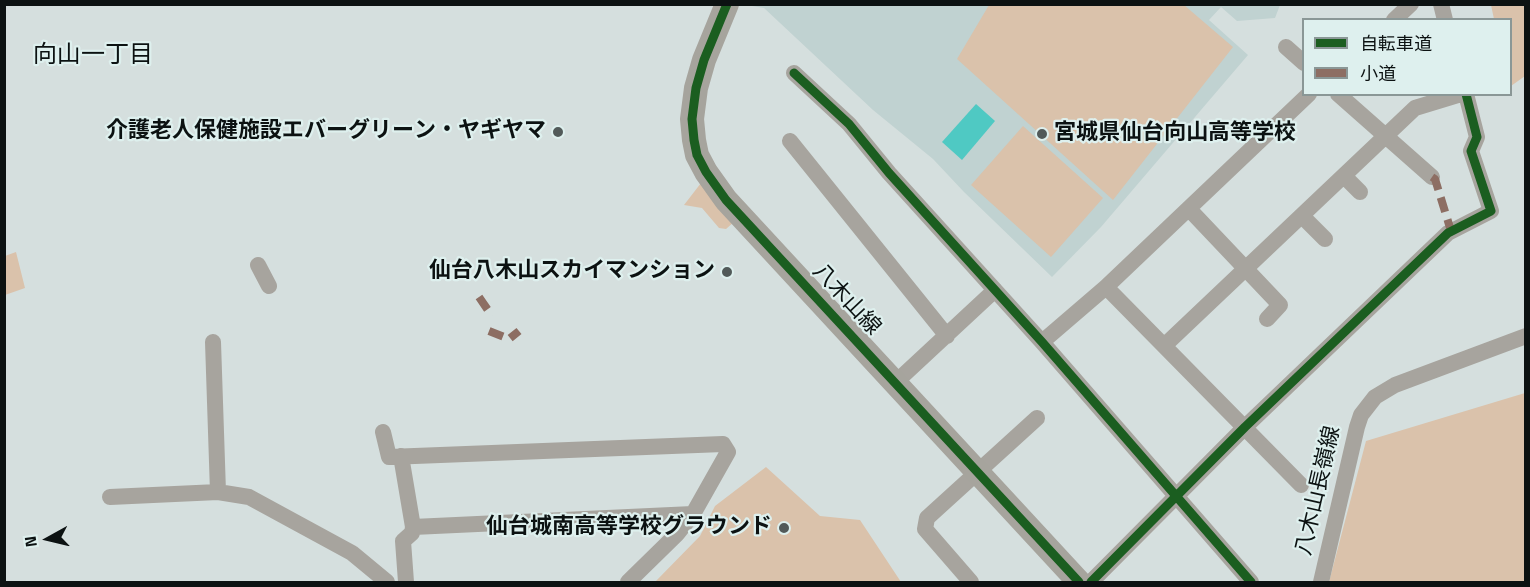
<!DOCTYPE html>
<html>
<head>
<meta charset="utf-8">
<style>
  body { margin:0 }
  #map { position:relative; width:1530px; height:587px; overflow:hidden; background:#d5dfde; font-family:"Titillium Web","Noto Sans JP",sans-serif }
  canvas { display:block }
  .frame { position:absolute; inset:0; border:6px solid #0c1212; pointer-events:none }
  .legend { position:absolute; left:1302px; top:18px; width:210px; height:78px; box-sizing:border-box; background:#def0ee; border:2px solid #8a9796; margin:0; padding:8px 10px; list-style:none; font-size:18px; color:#0c1212 }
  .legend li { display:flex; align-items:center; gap:12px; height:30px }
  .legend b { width:30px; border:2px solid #8a9796 }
  .north { position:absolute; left:18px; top:509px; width:60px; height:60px; -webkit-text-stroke:4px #def0ee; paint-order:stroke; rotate:262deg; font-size:16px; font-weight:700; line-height:24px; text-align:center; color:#0c1212 }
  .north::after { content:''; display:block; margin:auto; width:21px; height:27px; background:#0c1212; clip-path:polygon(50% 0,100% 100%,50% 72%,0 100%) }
</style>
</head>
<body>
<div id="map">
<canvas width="1530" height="587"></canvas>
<div class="frame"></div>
<ul class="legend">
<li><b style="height:8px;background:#1b5e20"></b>自転車道</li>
<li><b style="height:8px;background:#8d6e63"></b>小道</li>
</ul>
<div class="north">N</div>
</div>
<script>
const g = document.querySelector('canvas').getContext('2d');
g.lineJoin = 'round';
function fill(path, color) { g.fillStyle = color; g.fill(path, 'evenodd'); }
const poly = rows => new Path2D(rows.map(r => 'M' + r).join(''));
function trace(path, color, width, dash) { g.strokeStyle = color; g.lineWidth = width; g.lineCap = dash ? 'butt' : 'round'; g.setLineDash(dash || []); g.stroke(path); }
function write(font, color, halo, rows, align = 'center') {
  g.font = font + ' "Titillium Web","Noto Sans JP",sans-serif'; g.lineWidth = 4.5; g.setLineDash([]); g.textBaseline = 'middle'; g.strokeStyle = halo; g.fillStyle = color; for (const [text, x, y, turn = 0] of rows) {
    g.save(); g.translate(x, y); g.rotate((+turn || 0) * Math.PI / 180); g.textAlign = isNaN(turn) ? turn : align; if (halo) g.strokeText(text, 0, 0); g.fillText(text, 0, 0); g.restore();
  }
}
fill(poly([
  [746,5,1280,5,1275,18,1237,21,1221,7,1209,20,1248,55,1101,227,1052,277,964,192,933,159,873,110,764,8]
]), '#c0d2d1');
fill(poly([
  [989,5,1184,5,1233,47,1113,200,957,59],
  [1491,5,1525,5,1525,76,1511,86,1510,20,1494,19],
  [1023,126,1103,198,1051,257,971,185],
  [701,183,734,222,726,229,719,228,702,208,684,205],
  [16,252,25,288,5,295,5,256],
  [1525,393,1525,582,1329,582,1366,441],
  [766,467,820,516,860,520,901,582,655,582,700,536,715,506]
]), '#dac2ab');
fill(poly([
  [976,104,995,121,962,160,942,142]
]), '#4fc9c3');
trace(poly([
  [1441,4,1445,20],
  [1394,20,1411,4],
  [1286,47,1304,63],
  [794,73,849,124,889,173,1042,342,1251,582],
  [1338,94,1432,177],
  [790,141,947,336],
  [1344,176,1360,192],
  [1189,209,1280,305,1267,319],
  [1303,217,1325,239],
  [258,265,269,286],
  [1106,287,1301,485],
  [213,342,218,492],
  [1042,342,1106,287,1309,94],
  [1165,345,1415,108,1461,94],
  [896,382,995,290],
  [383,432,389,457,723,444,728,452,693,514,677,534,628,582],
  [401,456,413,527,693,514],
  [110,497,218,492,249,497,352,553,387,582],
  [406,582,403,541,412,533,413,527],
  [971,582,925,529,927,518,1037,418],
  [1091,582,1245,427,1448,233,1491,211,1471,151,1477,137,1466,94],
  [1321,582,1357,427,1361,415,1375,397,1395,385,1526,336]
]), '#a7a49e', 16);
trace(poly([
  [727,4,704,60,696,88,692,119,694,140,697,155,706,172,726,200,1079,582]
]), '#a6a49d', 24);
trace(poly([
  [1432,177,1435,179,1451,231],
  [479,297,492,316],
  [489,331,509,339,519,331]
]), '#8d6e63', 8, [15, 8]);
trace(poly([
  [727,4,704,60,696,88,692,119,694,140,697,155,706,172,726,200,1079,582],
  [794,73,849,124,889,173,1042,342,1251,582],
  [1091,582,1245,427,1448,233,1491,211,1471,151,1477,137,1466,94]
]), '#1b5e20', 9);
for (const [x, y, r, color] of [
  [558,132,6,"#525a59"],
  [1042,134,6,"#525a59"],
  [727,272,6,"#525a59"],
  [784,528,6,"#525a59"]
]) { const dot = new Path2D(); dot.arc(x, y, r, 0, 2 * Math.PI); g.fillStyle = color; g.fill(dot); trace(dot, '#def0ee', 2); }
write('bold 22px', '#0c1212', '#def0ee', [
  ["介護老人保健施設エバーグリーン・ヤギヤマ",546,132],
  ["宮城県仙台向山高等学校",1054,134,"left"],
  ["仙台八木山スカイマンション",715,272],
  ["仙台城南高等学校グラウンド",772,528]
], 'right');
write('22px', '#0c1212', '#def0ee', [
  ["八木山線",846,300,47],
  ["八木山長嶺線",1319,491,-77]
]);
write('24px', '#0c1212', '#def0ee', [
  ["向山一丁目",93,56]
]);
</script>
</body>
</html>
